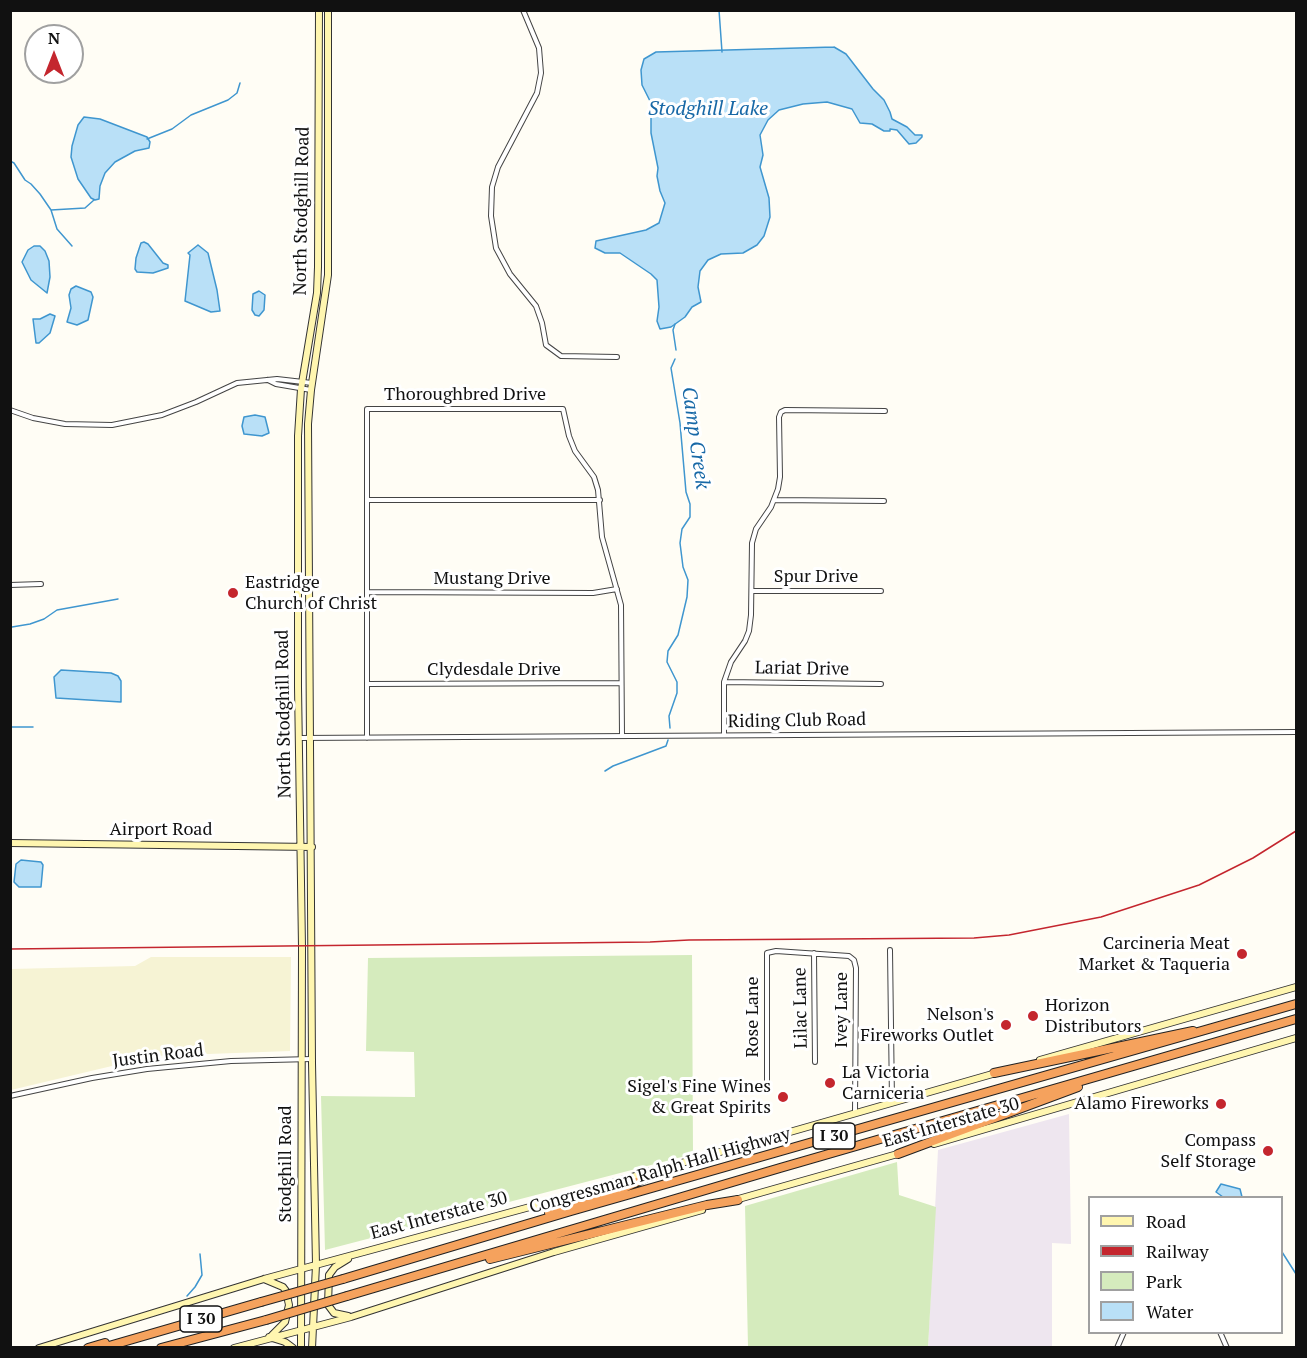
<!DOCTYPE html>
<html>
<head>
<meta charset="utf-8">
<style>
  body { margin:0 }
  #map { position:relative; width:1307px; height:1358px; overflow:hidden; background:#fffdf5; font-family:"PT Serif",serif }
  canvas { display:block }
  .frame { position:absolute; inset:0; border:12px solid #111; pointer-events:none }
  .legend { position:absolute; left:1088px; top:1196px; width:195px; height:138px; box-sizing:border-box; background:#fff; border:2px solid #a0a0a0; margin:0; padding:8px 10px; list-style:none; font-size:18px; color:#111 }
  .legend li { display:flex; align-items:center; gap:12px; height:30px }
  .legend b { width:30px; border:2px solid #a0a0a0 }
  .north { position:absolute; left:24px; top:24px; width:60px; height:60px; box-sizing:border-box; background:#fff; border:2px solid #a0a0a0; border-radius:50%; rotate:0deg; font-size:16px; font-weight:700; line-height:24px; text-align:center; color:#111 }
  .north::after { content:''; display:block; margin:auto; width:21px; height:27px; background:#c4262e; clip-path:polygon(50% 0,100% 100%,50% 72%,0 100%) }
</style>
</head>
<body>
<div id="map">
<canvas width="1307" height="1358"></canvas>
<div class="frame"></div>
<ul class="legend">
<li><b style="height:8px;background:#fff6b0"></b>Road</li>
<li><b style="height:8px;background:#c4262e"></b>Railway</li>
<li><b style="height:16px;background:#d5ebbd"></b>Park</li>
<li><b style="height:16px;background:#b9e0f7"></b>Water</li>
</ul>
<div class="north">N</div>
</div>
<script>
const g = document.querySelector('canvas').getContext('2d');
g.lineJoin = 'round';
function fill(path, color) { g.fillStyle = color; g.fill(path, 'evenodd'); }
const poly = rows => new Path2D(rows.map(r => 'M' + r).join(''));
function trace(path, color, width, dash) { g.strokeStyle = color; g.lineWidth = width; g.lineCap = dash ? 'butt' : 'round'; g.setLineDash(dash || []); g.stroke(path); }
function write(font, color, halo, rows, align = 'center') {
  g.font = font + ' "PT Serif",serif'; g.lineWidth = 6; g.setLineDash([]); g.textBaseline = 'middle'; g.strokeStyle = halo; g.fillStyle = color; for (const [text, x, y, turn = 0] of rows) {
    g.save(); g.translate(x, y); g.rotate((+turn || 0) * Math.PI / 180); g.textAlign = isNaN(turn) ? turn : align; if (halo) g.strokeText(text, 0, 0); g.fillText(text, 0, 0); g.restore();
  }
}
fill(poly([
  [1069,1114,1071,1244,1052,1243,1052,1347,928,1347,938,1150]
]), '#eee6ef');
fill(poly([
  [151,957,291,957,290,1051,154,1056,11,1090,11,969,135,966]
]), '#f6f3d4');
fill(poly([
  [692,955,693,1154,325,1250,321,1096,415,1097,414,1052,366,1051,368,958],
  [897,1162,899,1195,936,1207,928,1347,748,1347,745,1206]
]), '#d5ebbd');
const water = poly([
  [834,47,846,54,873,89,884,100,890,112,892,119,907,127,915,135,922,135,922,137,916,143,909,144,897,130,890,129,890,131,884,131,872,124,860,123,852,109,827,102,803,104,779,110,768,120,760,135,763,155,760,167,769,198,770,217,764,236,757,245,743,253,721,254,708,260,700,271,698,287,701,302,692,307,685,317,671,327,660,329,657,321,659,307,657,280,651,274,620,253,605,253,595,248,596,241,646,230,659,223,665,203,660,191,657,176,658,168,651,133,651,103,642,85,641,70,644,59,656,52,834,47],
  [84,117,100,119,147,137,150,142,149,148,135,151,115,162,105,173,100,186,99,199,95,200,91,198,78,179,71,157,72,146,78,125,84,117],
  [144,242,148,244,163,263,168,265,168,268,153,273,137,272,135,269,136,258,141,243,144,242],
  [198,245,208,253,217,290,220,311,211,312,185,301,190,255,188,253,198,245],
  [34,246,40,246,45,251,49,261,50,277,47,293,31,280,22,262,28,250,34,246],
  [76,286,91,292,93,297,88,320,77,325,67,322,71,308,69,295,71,289,76,286],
  [259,291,265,295,264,310,259,316,255,315,252,310,253,294,259,291],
  [50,314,55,316,50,333,39,343,36,343,33,319,40,319,50,314],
  [255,415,265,417,269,433,262,436,244,434,242,426,244,417,255,415],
  [61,670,111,673,118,676,121,681,121,702,56,698,54,677,61,670],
  [21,860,41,862,43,865,41,887,19,887,14,882,16,864,21,860],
  [1221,1184,1240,1189,1242,1197,1223,1197,1216,1192,1221,1184]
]);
fill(water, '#b9e0f7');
trace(water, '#3f96cf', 1.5);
trace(poly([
  [719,10,722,52],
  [147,139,172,129,191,115,228,100,237,93,240,83],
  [10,161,14,163,25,180,31,184,40,194,51,210,57,229,72,246],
  [51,210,85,208,94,200],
  [675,324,673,330,676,350],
  [12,627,30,624,44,619,57,610,118,599],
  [10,727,33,727],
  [670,728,669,716,677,693,677,682,667,662,668,651,678,635,687,597,688,580,683,567,680,543,682,529,690,517,690,504,686,492,680,423,671,368,675,359],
  [605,771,613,766,666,746,668,740],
  [1282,1252,1296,1274],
  [187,1296,195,1287,202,1275,200,1254]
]), '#3f96cf', 1.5);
const street = poly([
  [523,10,539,48,541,73,537,93,498,167,492,187,491,216,496,248,510,274,536,306,542,323,546,345,561,356,617,357],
  [268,380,276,384,311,390],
  [10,410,33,418,65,424,112,425,162,415,196,402,237,383,277,379,312,383],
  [367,500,600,500],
  [775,500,884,501],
  [10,585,41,584],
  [752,591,881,591],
  [367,592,593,593,617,589],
  [724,682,881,684],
  [367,684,621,683],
  [724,735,724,682,731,662,745,641,749,631,751,615,752,543,756,529,771,507,778,489,780,477,779,417,781,412,785,410,885,411],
  [299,738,1296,732],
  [367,738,367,409,563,409,569,436,575,451,594,477,598,490,602,537,621,605,622,736],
  [890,950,892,1102],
  [814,953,815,1062],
  [767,1081,767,953,776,951,849,956,854,960,856,968,855,1113],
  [10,1096,92,1078,147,1069,231,1061,312,1059],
  [1220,1332,1227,1348],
  [1117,1348,1124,1332]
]);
const secondary = poly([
  [10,843,312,847],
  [1040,1060,1296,987],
  [934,1144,1296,1038],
  [671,1166,996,1073],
  [735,1200,901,1153],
  [348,1259,335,1267,329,1275,328,1305,334,1313,348,1316],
  [264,1279,283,1287,286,1291,289,1305,285,1322,272,1335],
  [269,1337,285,1342,293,1348],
  [39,1348,264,1279,552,1201,658,1169],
  [234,1348,351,1317,554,1252,702,1210],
  [301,1348,302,947,298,687,298,436,301,389,317,293,318,267,319,10],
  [312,1348,316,1265,312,1063,308,424,311,390,328,275,328,10]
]);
const highway = poly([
  [994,1073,1193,1031],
  [898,1154,1078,1087],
  [549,1213,624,1188,673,1165],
  [490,1259,707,1205,738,1200],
  [343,1279,571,1211,1296,1004],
  [347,1296,780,1168,1296,1019],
  [88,1348,105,1343],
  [102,1348,261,1302],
  [161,1348,266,1320]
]);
trace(street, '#444', 6);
trace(secondary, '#333', 8);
trace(highway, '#222', 10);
trace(street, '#fff', 4);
trace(secondary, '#fff6b0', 6);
trace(highway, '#f5a25d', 8);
trace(poly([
  [10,949,650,942,689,940,974,938,1009,935,1101,917,1199,885,1253,858,1296,831]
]), '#c4262e', 1.5);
const highwayBridge = poly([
  [261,1302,343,1279],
  [266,1320,347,1296]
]);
trace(highwayBridge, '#222', 10, []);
trace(highwayBridge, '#f5a25d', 8);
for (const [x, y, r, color] of [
  [233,593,6,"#c4262e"],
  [1242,954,6,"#c4262e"],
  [1033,1016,6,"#c4262e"],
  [1006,1025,6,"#c4262e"],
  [830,1083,6,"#c4262e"],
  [783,1097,6,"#c4262e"],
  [1221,1104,6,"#c4262e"],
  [1268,1151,6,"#c4262e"]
]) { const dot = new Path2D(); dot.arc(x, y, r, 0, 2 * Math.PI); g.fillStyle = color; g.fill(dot); trace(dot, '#fff', 2); }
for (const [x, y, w] of [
  [834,1136,42],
  [201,1319,42]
]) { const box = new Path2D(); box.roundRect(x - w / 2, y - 13, w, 26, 4.5); g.fillStyle = '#fff'; g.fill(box); trace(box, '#111', 1.5); }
write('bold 16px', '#111', null, [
  ["I 30",834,1136],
  ["I 30",201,1319]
]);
write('18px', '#111', '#fff', [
  ["North Stodghill Road",302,211,-89],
  ["Thoroughbred Drive",465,395],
  ["Spur Drive",816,577],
  ["Mustang Drive",492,579],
  ["Lariat Drive",802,669,1],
  ["Clydesdale Drive",494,670],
  ["North Stodghill Road",284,714,-91],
  ["Riding Club Road",797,721,-1],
  ["Airport Road",161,830],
  ["Lilac Lane",801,1008,-91],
  ["Ivey Lane",842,1010,-90],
  ["Rose Lane",753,1017,-90],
  ["Justin Road",158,1056,-7],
  ["East Interstate 30",951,1123,-16],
  ["Stodghill Road",286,1164,-90],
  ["Congressman Ralph Hall Highway",660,1171,-16],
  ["East Interstate 30",439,1216,-15]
]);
write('18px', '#111', '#fff', [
  ["Eastridge",245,583,"left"],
  ["Church of Christ",245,604,"left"],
  ["Carcineria Meat",1230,944],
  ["Market & Taqueria",1230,965],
  ["Horizon",1045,1006,"left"],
  ["Distributors",1045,1027,"left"],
  ["Nelson's",994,1015],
  ["Fireworks Outlet",994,1036],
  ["La Victoria",842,1073,"left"],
  ["Carniceria",842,1094,"left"],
  ["Sigel's Fine Wines",771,1087],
  ["& Great Spirits",771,1108],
  ["Alamo Fireworks",1209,1104],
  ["Compass",1256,1141],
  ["Self Storage",1256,1162]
], 'right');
write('italic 20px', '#1768a6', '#fff', [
  ["Stodghill Lake",708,109],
  ["Camp Creek",695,438,82]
]);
</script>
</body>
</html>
